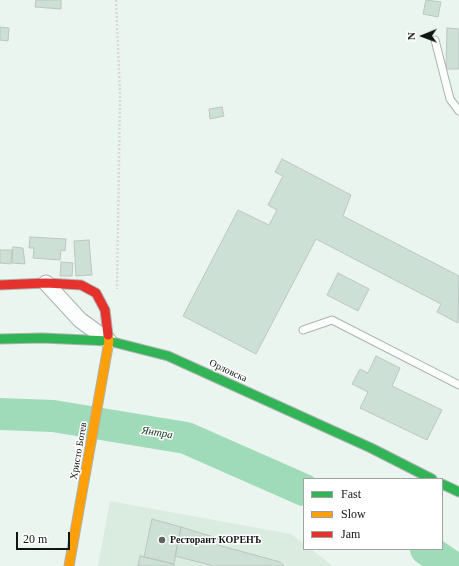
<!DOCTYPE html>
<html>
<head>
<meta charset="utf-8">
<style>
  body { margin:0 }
  #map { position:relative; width:459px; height:566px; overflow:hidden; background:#ebf5ef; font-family:Georgia,serif }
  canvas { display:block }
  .legend { position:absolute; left:303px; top:478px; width:140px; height:72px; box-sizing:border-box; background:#fff; border:1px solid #9fa2a1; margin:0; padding:5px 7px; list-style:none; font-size:12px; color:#101613 }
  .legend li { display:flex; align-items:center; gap:8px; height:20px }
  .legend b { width:20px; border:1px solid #9fa2a1 }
  .north { position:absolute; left:403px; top:16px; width:40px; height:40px; -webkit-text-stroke:3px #fff; paint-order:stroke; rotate:269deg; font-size:11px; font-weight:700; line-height:16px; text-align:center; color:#101613 }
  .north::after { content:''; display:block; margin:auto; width:14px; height:18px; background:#101613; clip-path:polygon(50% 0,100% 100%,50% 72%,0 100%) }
  .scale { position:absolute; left:16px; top:532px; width:54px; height:18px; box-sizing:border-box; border:2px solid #101613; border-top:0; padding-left:5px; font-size:12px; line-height:14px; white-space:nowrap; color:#101613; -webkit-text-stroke:3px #fff; paint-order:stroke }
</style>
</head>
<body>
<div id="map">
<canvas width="459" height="566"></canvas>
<ul class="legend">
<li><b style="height:5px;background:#30b455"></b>Fast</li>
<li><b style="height:5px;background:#ff9f0a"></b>Slow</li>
<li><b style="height:5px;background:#e5322d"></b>Jam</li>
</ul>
<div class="north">N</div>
<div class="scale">20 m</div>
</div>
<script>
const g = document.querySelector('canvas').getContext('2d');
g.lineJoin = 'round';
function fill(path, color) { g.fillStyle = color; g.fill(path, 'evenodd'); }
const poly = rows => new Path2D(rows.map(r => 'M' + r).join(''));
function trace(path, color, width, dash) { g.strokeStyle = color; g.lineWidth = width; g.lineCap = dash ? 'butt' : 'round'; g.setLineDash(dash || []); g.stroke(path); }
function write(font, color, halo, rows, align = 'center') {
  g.font = font + ' Georgia,serif'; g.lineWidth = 3; g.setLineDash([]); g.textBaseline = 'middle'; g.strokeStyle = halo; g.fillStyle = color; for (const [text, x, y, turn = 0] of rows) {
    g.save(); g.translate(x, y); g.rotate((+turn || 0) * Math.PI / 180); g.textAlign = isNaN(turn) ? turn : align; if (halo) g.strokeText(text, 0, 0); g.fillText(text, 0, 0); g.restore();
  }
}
fill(poly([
  [110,501,291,534,304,544,304,549,311,549,333,566,98,566]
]), '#daebe0');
trace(poly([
  [0,414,53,416,186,438,304,490],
  [426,549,451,566]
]), '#9fdab9', 32);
const building = poly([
  [36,0,61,0,61,9,35,7,36,0],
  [426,0,441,2,438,17,423,14,426,0],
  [0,27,9,28,8,41,0,40,0,27],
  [447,28,459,29,459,69,446,69,447,28],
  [222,107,224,116,210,119,209,109,222,107],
  [282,159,351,195,343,216,459,276,458,323,437,312,441,304,316,239,256,354,183,316,238,210,269,225,277,210,268,205,283,176,275,172,282,159],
  [30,237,66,239,65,251,61,250,60,260,33,258,34,248,29,248,30,237],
  [89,240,92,275,76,276,74,241,89,240],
  [13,247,23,248,25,264,12,263,13,247],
  [0,250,12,250,11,264,0,263,0,250],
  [61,262,73,263,72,276,60,276,61,262],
  [338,273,369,289,358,311,327,295,338,273],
  [376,356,400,368,392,386,442,410,427,440,360,408,368,392,352,384,360,369,368,373,376,356],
  [152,519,181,527,174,564,144,557,152,519],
  [181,527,220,539,218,545,280,562,284,566,214,566,175,556,181,527],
  [140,556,174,564,174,566,138,566,140,556]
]);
fill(building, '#cde0d5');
trace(building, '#bdc5c0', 1);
const lane = poly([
  [435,40,450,99,459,111],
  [303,330,332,320,459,385]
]);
const street = poly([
  [46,283,80,320,109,341]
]);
const fast = poly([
  [0,339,42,338,109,341,168,356,371,448,432,479],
  [442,484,459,492]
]);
const slow = poly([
  [69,566,109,341,108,335]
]);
const jam = poly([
  [0,285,46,283,81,285,96,293,105,310,108,335]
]);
trace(lane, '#acb4af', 9);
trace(street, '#acb4af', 17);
trace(fast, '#acb4af', 11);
trace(slow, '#acb4af', 11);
trace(jam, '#acb4af', 11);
trace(poly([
  [116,0,120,94,117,289]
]), '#d6d9d7', 2.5, [2, 2]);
trace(lane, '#fcfefd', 7);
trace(street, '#fcfefd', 15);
trace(fast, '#30b455', 9);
trace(slow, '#ff9f0a', 9);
trace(jam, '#e5322d', 9);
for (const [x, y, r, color] of [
  [162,540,4,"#5d6460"]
]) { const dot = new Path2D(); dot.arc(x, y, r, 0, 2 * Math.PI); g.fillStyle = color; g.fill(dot); trace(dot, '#fff', 1.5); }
write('10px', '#101613', '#fff', [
  ["Орловска",228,371,25],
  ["Христо Ботев",79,451,-80]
]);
write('bold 10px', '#101613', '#fff', [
  ["Ресторант КОРЕНЪ",170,540]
], 'left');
write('italic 11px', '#0d311f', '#fff', [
  ["Янтра",157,433,9]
]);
</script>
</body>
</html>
